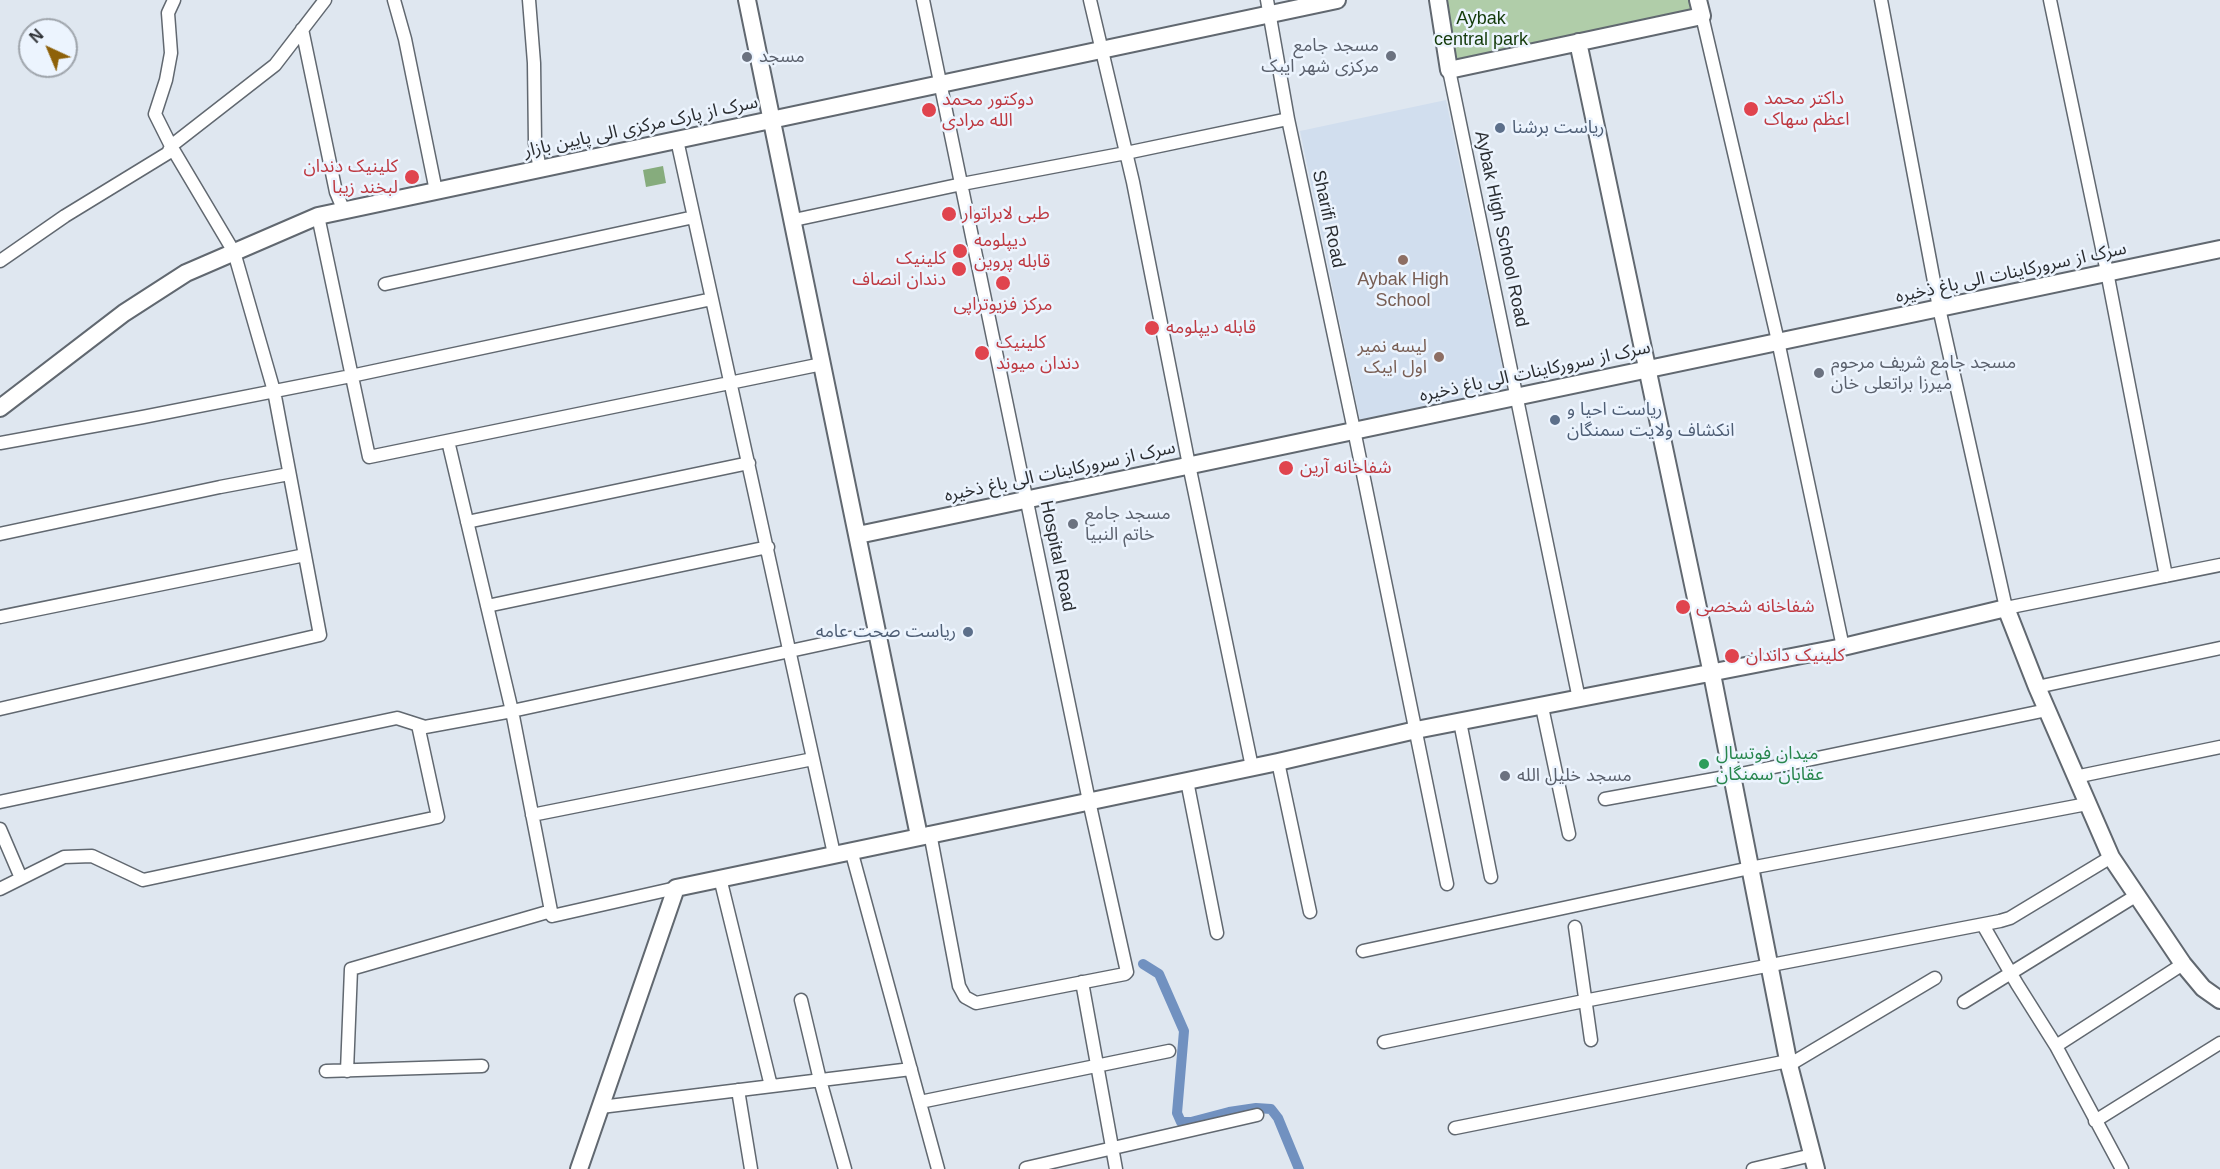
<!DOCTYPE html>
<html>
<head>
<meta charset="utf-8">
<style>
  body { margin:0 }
  #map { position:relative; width:2220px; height:1169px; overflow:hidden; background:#dfe7f0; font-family:Arial,sans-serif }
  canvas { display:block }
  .north { position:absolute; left:18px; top:18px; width:60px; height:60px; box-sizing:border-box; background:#ecf4fe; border:2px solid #9fa5ac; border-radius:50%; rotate:316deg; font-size:16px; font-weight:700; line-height:24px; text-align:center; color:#2b2e32 }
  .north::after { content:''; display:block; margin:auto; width:21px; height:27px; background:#8e6109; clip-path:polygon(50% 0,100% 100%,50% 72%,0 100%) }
</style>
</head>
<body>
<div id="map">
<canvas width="2220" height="1169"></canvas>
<div class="north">N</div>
</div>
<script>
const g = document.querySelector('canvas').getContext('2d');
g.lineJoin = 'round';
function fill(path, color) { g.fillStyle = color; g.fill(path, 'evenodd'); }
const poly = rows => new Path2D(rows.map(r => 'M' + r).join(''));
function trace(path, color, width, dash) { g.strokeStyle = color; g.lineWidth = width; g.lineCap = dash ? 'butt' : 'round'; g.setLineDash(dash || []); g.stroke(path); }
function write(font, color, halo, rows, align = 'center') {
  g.font = font + ' Arial,"Noto Sans Arabic",sans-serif'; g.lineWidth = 5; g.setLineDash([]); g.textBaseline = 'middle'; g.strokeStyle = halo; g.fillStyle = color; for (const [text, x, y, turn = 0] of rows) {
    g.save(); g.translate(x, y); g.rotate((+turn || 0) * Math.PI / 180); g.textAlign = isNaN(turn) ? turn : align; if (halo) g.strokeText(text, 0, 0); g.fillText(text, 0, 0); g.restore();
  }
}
fill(poly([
  [1446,100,1507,389,1360,420,1300,131]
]), '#d1deee');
fill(poly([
  [1444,0,1694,0,1697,15,1457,64]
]), '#b0cda9');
fill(poly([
  [663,166,666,183,646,187,643,170]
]), '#86ac7d');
trace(poly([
  [1143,964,1159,974,1184,1031,1177,1113,1181,1122,1191,1122,1229,1112,1256,1108,1271,1109,1278,1118,1299,1169]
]), '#7191c0', 10);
const street = poly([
  [394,0,405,39,436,191],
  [529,0,534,63,535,143,540,169],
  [923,0,1089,801,1127,972,1125,974,976,1003,965,997,959,986,930,833],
  [1090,0,1133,182,1189,465,1252,767],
  [1267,0,1288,119,1354,430,1447,884],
  [1881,0,1939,308,2006,608,2220,565],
  [2050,0,2107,272,2166,576],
  [1702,16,1778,341,1843,647],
  [302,29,336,192,344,211],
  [1449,70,1579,699],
  [677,140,834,854],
  [318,216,369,457,822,364],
  [794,220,962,184,1126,153,1288,119],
  [0,261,65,216,168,153,171,146,275,65,325,0],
  [385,284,694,217],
  [448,441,512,711,552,916,676,888],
  [0,443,143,417,351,376,712,299],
  [467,522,749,463],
  [0,534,220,487,289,474],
  [487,606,768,547],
  [0,617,305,555],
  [2037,687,2220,648],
  [1542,707,1569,834],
  [0,709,320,635,274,391,234,252,171,146,155,114,166,80,171,53,168,13,174,0],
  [1460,722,1491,877],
  [1278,762,1310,912],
  [2075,777,2220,747],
  [1187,781,1217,933],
  [1605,799,1731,776,2047,710],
  [0,802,397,718,425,727,512,711,878,632],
  [532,815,813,759],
  [0,829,21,878],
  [851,850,938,1169],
  [720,878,771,1086],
  [0,889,64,857,92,856,143,880,438,817,418,725],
  [1983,925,2017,984,2056,1046,2122,1169],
  [1575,927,1591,1040],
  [1363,951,1750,868,2087,804],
  [1082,982,1116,1169],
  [801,1000,820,1080,845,1169],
  [1964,1002,2137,895],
  [1384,1042,1584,1001,2000,921,2010,918,2111,857],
  [2056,1046,2183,964],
  [1789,1065,1935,978],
  [326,1071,482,1066],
  [347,1071,351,969,551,911],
  [738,1090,751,1169],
  [920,1102,1169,1051],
  [601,1107,911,1069],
  [2095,1121,2220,1043],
  [1455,1128,1788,1061],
  [1026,1168,1257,1115],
  [1753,1169,1812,1155]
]);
const secondary = poly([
  [747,0,919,836],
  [1438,0,1449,70,1702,16,1698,0],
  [1578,42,1712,674,1789,1065,1816,1169],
  [0,408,124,313,186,273,318,216,1337,0],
  [858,535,2220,249],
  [579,1169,676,888,1278,762,1416,730,1843,647,2006,608,2037,687,2111,857,2183,964,2203,988,2220,1000]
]);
trace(street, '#616870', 15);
trace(secondary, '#616870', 20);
trace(street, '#fff', 12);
trace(secondary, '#fff', 16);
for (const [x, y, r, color] of [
  [1391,56,6,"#6b7280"],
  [747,57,6,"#6b7280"],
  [1751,109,8,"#e0444e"],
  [929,110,8,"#e0444e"],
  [1500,128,6,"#5c6f8a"],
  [412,177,8,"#e0444e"],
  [949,214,8,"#e0444e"],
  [960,251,8,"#e0444e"],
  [1403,260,6,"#8d6e63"],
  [959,269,8,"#e0444e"],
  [1003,283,8,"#e0444e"],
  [1152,328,8,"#e0444e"],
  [982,353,8,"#e0444e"],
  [1439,357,6,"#8d6e63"],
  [1819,373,6,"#6b7280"],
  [1555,420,6,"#5c6f8a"],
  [1286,468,8,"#e0444e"],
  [1073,524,6,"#6b7280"],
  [1683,607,8,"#e0444e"],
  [968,632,6,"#5c6f8a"],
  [1732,656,8,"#e0444e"],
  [1704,764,6,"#2e9e5b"],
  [1505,776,6,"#6b7280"]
]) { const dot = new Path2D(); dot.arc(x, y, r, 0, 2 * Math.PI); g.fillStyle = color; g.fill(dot); trace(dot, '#ecf4fe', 2); }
write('18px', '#143b0a', '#ecf4fe', [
  ["Aybak",1481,19],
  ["central park",1481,40]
]);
write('18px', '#5b616d', '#ecf4fe', [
  ["مسجد جامع",1379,46,"right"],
  ["مرکزی شهر ایبک",1379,67,"right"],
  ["مسجد",759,57],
  ["مسجد جامع شریف مرحوم",1831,363],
  ["میرزا براتعلی خان",1831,384],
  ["مسجد جامع",1085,514],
  ["خاتم النبیا",1085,535],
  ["مسجد خلیل الله",1517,776]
], 'left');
write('18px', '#be3a42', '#ecf4fe', [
  ["داکتر محمد",1764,99],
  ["اعظم سهاک",1764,120],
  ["دوکتور محمد",942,100],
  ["الله مرادی",942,121],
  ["کلینیک دندان",398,167,"right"],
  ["لبخند زیبا",398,188,"right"],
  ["طبی لابراتوار",962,214],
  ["دیپلومه",974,241],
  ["قابله پروین",974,262],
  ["کلینیک",946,259,"right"],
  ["دندان انصاف",946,280,"right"],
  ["مرکز فزیوتراپی",1003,305,"center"],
  ["قابله دیپلومه",1166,328],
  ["کلینیک",996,343],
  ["دندان میوند",996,364],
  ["شفاخانه آرین",1300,468],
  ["شفاخانه شخصی",1696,607],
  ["کلینیک داندان",1746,656]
], 'left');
write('18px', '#2b2e32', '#ecf4fe', [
  ["سرک از پارک مرکزی الی پایین بازار",641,127,-12],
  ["Sharifi Road",1328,219,78],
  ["Aybak High School Road",1501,229,78],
  ["سرک از سرورکاینات الی باغ ذخیره",2011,273,-12],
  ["سرک از سرورکاینات الی باغ ذخیره",1535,372,-12],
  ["سرک از سرورکاینات الی باغ ذخیره",1060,472,-12],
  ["Hospital Road",1057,556,78]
]);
write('18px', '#4e5e75', '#ecf4fe', [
  ["ریاست برشنا",1512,128],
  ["ریاست احیا و",1567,410],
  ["انکشاف ولایت سمنگان",1567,431],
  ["ریاست صحت عامه",956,632,"right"]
], 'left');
write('18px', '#785e54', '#ecf4fe', [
  ["Aybak High",1403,280],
  ["School",1403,301],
  ["لیسه نمیر",1427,347,"right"],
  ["اول ایبک",1427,368,"right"]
]);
write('18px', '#27864d', '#ecf4fe', [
  ["میدان فوتسال",1716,754],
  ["عقابان سمنگان",1716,775]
], 'left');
</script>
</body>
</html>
